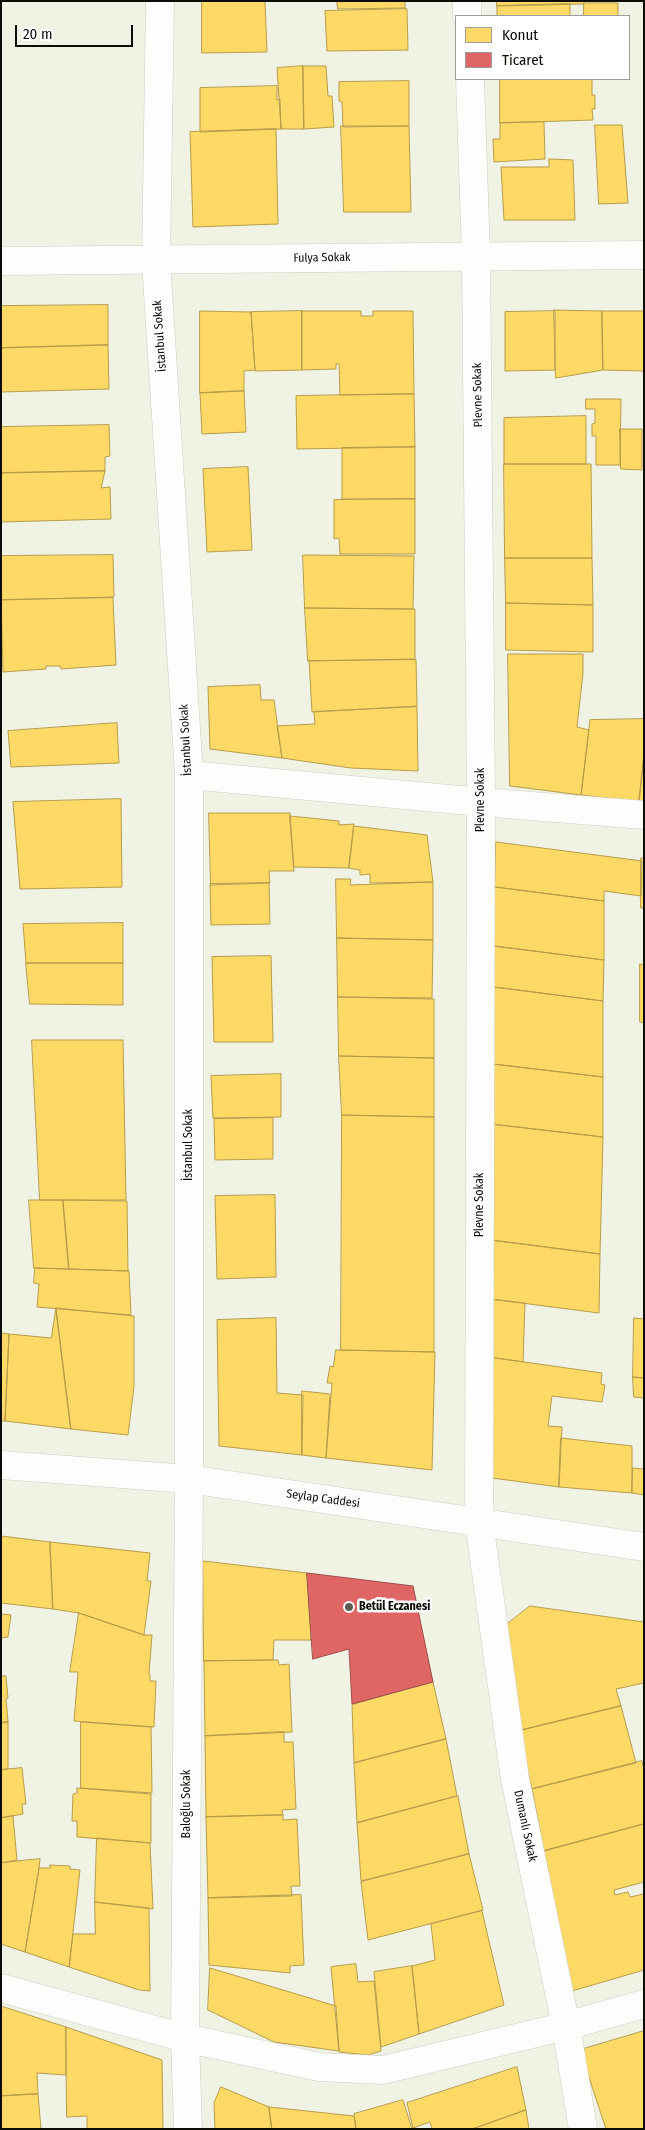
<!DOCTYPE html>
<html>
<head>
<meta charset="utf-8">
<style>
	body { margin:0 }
	#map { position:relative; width:645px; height:2130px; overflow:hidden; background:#f0f2e4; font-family:"Fira Sans Condensed",sans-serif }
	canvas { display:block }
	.frame { position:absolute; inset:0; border:2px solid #0b0c05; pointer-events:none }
	.legend { position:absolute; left:455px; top:15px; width:175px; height:65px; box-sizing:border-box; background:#fff; border:1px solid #9d9e9b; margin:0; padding:6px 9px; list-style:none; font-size:15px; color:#0b0c05 }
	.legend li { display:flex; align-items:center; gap:10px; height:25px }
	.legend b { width:25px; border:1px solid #9d9e9b }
	.scale { position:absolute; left:15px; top:25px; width:118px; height:22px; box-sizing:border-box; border:2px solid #0b0c05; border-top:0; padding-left:6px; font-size:15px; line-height:18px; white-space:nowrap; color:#0b0c05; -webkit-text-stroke:4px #fff; paint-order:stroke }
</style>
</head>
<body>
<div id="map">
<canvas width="645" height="2130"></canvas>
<div class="frame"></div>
<ul class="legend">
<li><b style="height:14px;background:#ffd966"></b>Konut</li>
<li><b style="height:14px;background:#e06666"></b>Ticaret</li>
</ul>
<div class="scale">20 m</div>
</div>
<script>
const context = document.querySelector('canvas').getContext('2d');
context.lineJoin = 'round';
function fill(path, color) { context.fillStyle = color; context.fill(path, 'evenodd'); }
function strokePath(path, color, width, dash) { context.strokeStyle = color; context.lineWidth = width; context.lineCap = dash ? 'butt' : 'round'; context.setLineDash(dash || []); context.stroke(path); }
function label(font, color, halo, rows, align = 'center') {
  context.font = font + ' "Fira Sans Condensed",sans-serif'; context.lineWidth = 5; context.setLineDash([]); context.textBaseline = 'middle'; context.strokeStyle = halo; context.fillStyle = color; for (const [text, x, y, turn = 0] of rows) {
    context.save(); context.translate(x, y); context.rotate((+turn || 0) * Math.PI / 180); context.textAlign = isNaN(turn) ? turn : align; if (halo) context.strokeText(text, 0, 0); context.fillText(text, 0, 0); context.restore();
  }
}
const homes = new Path2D(`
	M202,1H265L267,52L202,53Z
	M337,1H405V8L338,9Z
	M497,1H584V4L497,6Z
	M584,3H618V16H584Z
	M570,4V16H497V6Z
	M407,9L408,50L327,51L325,11Z
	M303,66H326L328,96H332L334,127L304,129Z
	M303,66L304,129H281L277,68Z
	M500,79H592V95H595V109H592L593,120L500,123Z
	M409,81V126L343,127L342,102L339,101V82Z
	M277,86V100L280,99L281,129L200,132V88Z
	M544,122L545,159L494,162L493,139H500V123Z
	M595,125H622L628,203L599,204Z
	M341,126H409L411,212H344Z
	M276,129L278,224L193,227L190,132Z
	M549,159L573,160L575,220H504L501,167H549Z
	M108,305V345L1,348V306Z
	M554,310L602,311L603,370L556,378Z
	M200,311L251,312L255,370L244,371V391L200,393Z
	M302,311V370L255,371L251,312Z
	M302,311H361V316H373V311H413L414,394L340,395L339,364H336V369L302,370Z
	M555,311V370L505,371V312Z
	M602,311H644V371L603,370Z
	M108,345L109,389L1,392V348Z
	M244,391L246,432L202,434L200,393Z
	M414,394L415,447L297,449L296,396Z
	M586,399H621L620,465H596V436H592V424L595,423V409H586Z
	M586,416V464H504V418Z
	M109,425L110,456L105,457V471L1,473V427Z
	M620,429H642V470L621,469Z
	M415,447V499H342V448Z
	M504,464H591L592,558H505Z
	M248,467L252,550L207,552L203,469Z
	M105,471L101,488L110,487L111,519L1,522V473Z
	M415,499V554H340L339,538L334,539V500Z
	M113,555L114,597L1,600V556Z
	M303,555L414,556L413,609L305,608Z
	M505,558H592L593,605L506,603Z
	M113,598L116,665L61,669L60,666H46V669L3,672L1,600Z
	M506,603L593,605V652L506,650Z
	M305,608L415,609V659L308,661Z
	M508,654H583V673L577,727L589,730L581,795L510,786Z
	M416,660L417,706L312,712L309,661Z
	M260,685L261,700H274L282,758L210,749L208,687Z
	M417,707L418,771L351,768L282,758L277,726L315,724L314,712Z
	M644,719V755L639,802L581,795L590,720Z
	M117,723L119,763L11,767L8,731Z
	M644,755V803L639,802Z
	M121,799L122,887L20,889L13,802Z
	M209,813H290L294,871H269L270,883L211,885Z
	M290,816L339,821V825L354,824L349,868L294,867Z
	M354,826L427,835L433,882L370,883V874L360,875V870L349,868Z
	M496,842L642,861L641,896L604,891V901L495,887Z
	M641,858H644V908H641Z
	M336,879H351L350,885L433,882V940L337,938Z
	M269,883L270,924L211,925L210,884Z
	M495,887L604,901V960L494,946Z
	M123,923V963H26L23,924Z
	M337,938L433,940L432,998L338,997Z
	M494,946L604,960L603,1001L494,987Z
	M271,956L273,1042H214L212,957Z
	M26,963H123V1005L30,1004Z
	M640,964L644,965V1023L640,1022Z
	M494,987L603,1001V1077L493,1064Z
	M338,997L434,999V1058L339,1056Z
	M32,1040H123L126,1200H40Z
	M339,1056L434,1058V1117L342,1115Z
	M493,1064L603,1077V1137L491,1124Z
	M281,1074V1117L213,1118L211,1076Z
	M342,1115L434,1117V1352L341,1350Z
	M273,1118V1159L215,1160L214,1119Z
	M491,1124L603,1137L600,1254L491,1240Z
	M275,1195L276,1277L217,1279L215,1196Z
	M29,1200H63L69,1269L34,1268Z
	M63,1200L127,1201L128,1271L69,1269Z
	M491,1240L600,1254L599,1313L490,1299Z
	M35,1268L129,1271L131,1315L37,1307L39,1284L34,1283Z
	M490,1299L525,1303L523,1362L489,1357Z
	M56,1308L71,1429L5,1421L9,1334L51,1338Z
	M56,1308L134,1316V1387L128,1435L71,1429Z
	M276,1318L277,1393L303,1395L302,1455L219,1446L217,1320Z
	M634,1318L644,1319V1378L633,1377Z
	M1,1333L9,1334L5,1421H1Z
	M336,1350L435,1352L432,1470L326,1458L332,1383H327L330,1366L333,1367Z
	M489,1357L602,1373L601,1384L605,1385L602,1402L552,1396L548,1426L562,1427L559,1487L485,1477Z
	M633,1377L644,1378V1398L634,1397Z
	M302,1391L330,1394L326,1458L302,1455Z
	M561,1438L632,1446V1493L559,1487Z
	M633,1468L644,1469V1495L632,1493Z
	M1,1536L50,1542L53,1609L1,1603Z
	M50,1542L150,1553L147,1581H151L144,1635L79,1613L53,1609Z
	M203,1561L307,1573L311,1640H274L273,1660L204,1661Z
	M530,1606L644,1622V1683L616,1689L621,1706L518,1731L496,1633Z
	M79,1613L144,1635H152L149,1674H150V1681H156L154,1727L74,1721L78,1672H70Z
	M1,1614L11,1615L8,1637L1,1638Z
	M273,1660H278L279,1665L289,1664L292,1732L205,1736L204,1661Z
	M1,1676H6L8,1698L6,1699L8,1722L1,1723Z
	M433,1682L446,1739L354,1763L352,1705Z
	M621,1706L636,1763L532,1789L518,1731Z
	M8,1722V1769L1,1770V1723Z
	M81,1722L151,1727L152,1793L81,1788Z
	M284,1732V1742H293L296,1809L282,1810L283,1815L206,1817L205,1736Z
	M446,1739L457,1796L357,1823L354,1763Z
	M642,1761L644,1770V1824L544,1851L532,1789Z
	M22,1768L26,1804H22L23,1814L1,1818V1770Z
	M77,1788L151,1794V1843L77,1837V1821H72L73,1794L77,1793Z
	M458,1796L469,1854L361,1881L357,1823Z
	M283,1815V1820L297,1819L300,1886H291L292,1896L208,1898L206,1817Z
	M13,1816L17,1860L1,1863V1818Z
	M644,1824V1882L614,1890L615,1895L628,1892L630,1897L644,1894V1970L572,1991L544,1851Z
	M97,1838L150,1843L153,1909L95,1902Z
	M469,1854L483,1910L368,1940L361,1882Z
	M40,1859L39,1868L25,1952L1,1944V1863Z
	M50,1865L70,1866V1869L80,1870L69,1967L25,1952L39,1868H50Z
	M301,1895L304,1965L290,1966V1973L209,1965L208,1898Z
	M95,1902L149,1908L150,1991L139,1990L69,1967L73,1934H95Z
	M482,1911L504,2005L419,2034L412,1966L435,1960L431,1924Z
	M356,1964L358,1982L374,1981L381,2051L368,2055L339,2052L331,1967Z
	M412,1966L419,2034L381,2047L374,1972Z
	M210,1968L336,2006L339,2051L274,2042L208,2010Z
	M1,2006L66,2027V2075L37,2073L38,2094L1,2096Z
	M66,2027L162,2060L163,2129H87V2116L67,2117Z
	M644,2031V2129H606L580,2050Z
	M517,2067L526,2110L472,2129H432L430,2122L413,2128L407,2103Z
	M221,2087L269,2107L272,2129H215L214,2103Z
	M38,2094L41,2129H1V2096Z
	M403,2100L412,2129H356L354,2114Z
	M269,2107L354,2116L356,2129H272Z
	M526,2110L529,2129H473Z`);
const shops = new Path2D(`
	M307,1573L413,1586L433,1682L352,1704L349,1649L313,1659Z`);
const minor = new Path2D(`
	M160,1L156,261L189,775V1479L185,2038L188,2129
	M467,1V16
	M470,79L476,255L481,802L479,1522L515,1779L566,2026L583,2129
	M1,261L644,255
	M189,775L481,802L644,815
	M1,1988L185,2038L319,2067L383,2070L566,2026L644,2004`);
const major = new Path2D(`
	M1,1465L189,1479L644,1547`);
const markers = [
	[349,1607,5,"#5b5c53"]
];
const streetNames = [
	["Fulya Sokak",322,258,-1],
	["İstanbul Sokak",160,336,-94],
	["Plevne Sokak",478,395,-91],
	["İstanbul Sokak",186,740,-93],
	["Plevne Sokak",481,800,-90],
	["İstanbul Sokak",189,1145,-90],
	["Plevne Sokak",480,1205,-90],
	["Seylap Caddesi",323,1499,8],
	["Baloğlu Sokak",187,1804,-90],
	["Dumanlı Sokak",525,1826,78]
];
const poiNames = [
	["Betül Eczanesi",359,1607]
];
fill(homes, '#ffd966');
strokePath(homes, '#b69c49', 1);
fill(shops, '#e06666');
strokePath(shops, '#a04b49', 1);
strokePath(minor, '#cccec3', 29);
strokePath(major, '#cccec3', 29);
strokePath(minor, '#fdfdfb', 28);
strokePath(major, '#fdfdfb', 28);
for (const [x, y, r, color] of markers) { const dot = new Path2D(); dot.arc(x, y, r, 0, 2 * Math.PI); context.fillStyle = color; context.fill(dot); strokePath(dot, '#fff', 2); }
label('12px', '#0b0c05', '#fff', streetNames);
label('bold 12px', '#0b0c05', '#fff', poiNames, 'left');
</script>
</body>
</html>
